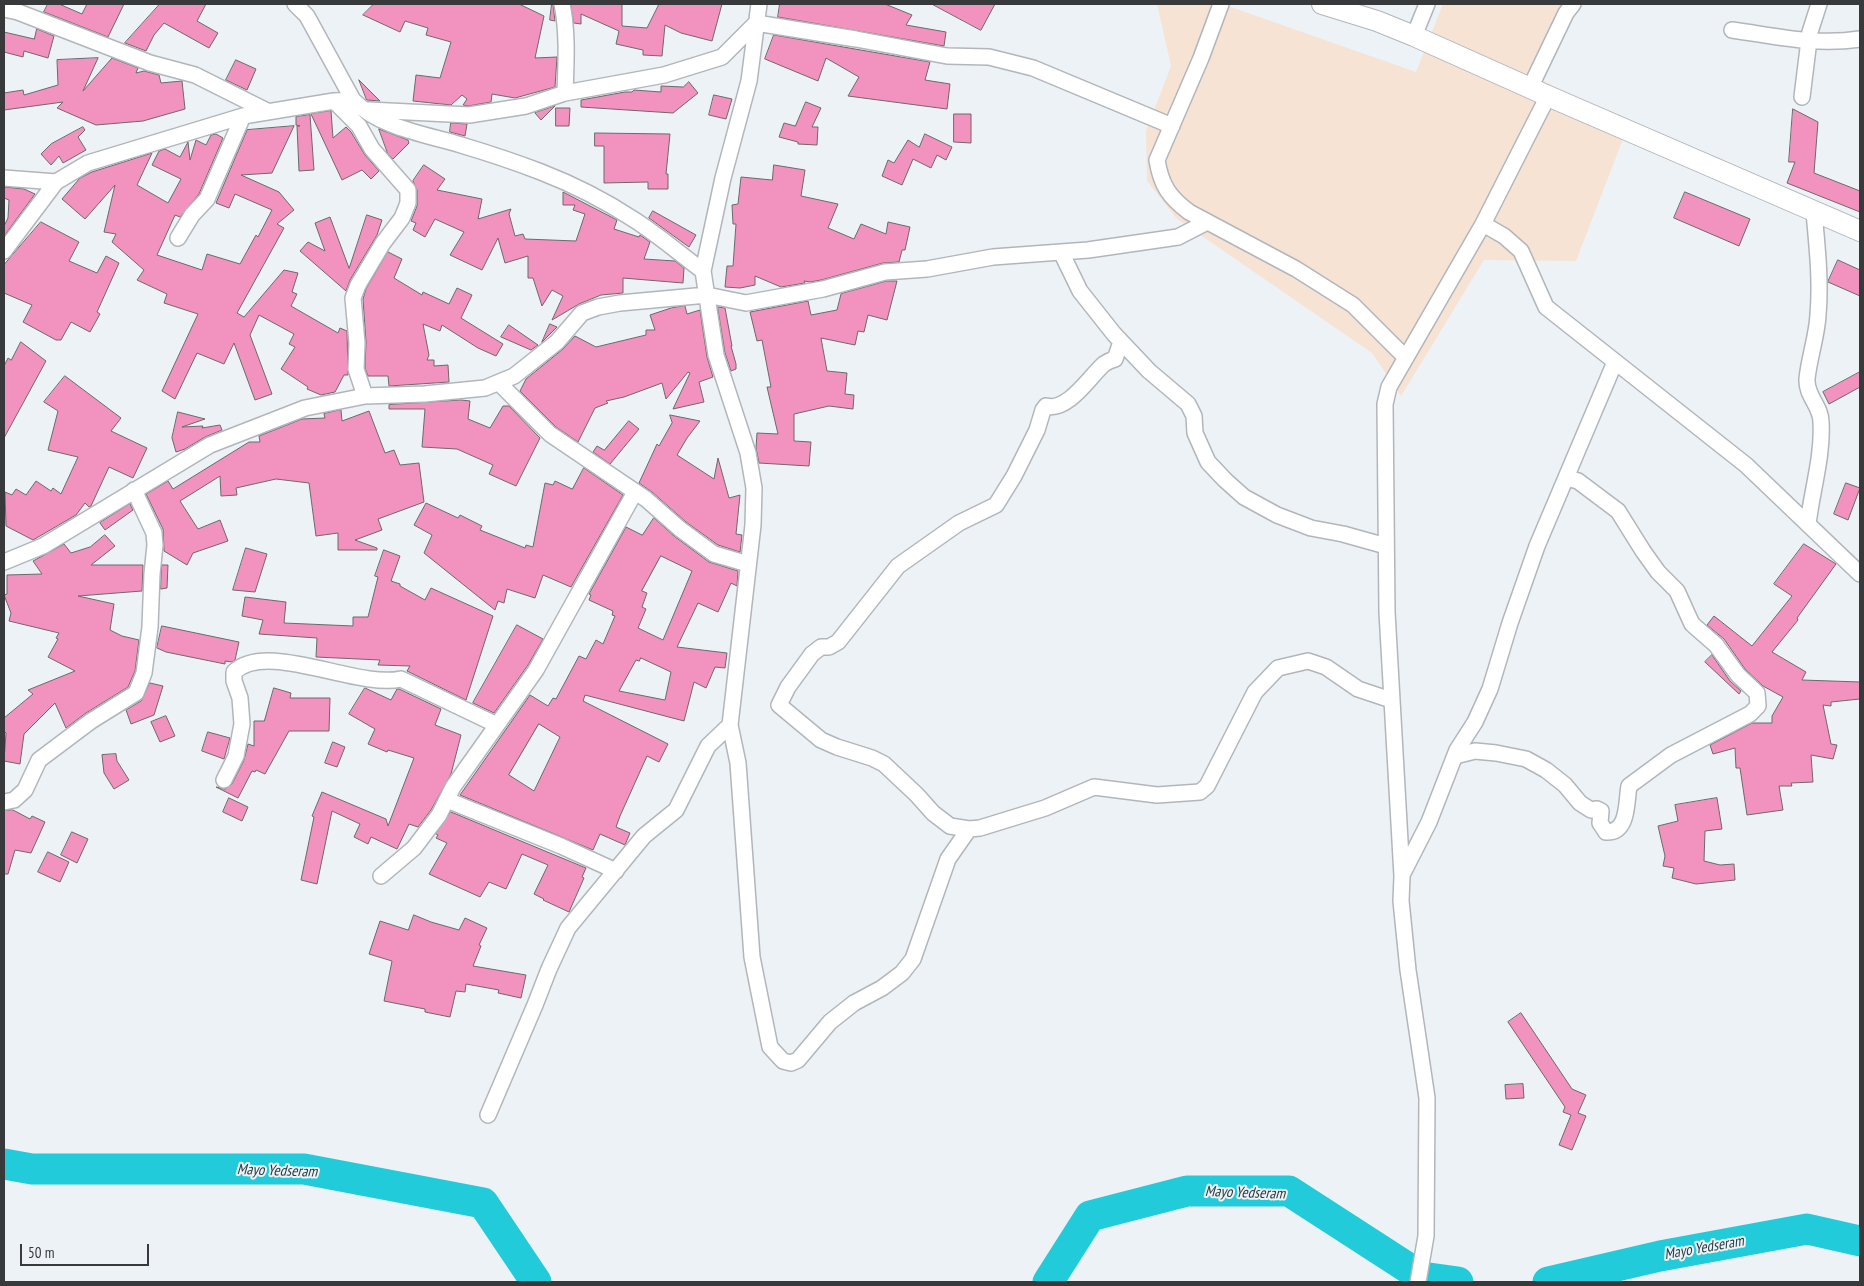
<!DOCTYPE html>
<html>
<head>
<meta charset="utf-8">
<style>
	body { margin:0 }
	#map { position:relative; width:1864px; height:1286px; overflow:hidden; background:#edf2f7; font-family:"PT Sans Narrow",sans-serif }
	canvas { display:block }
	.frame { position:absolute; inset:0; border:5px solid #37393b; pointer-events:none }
	.scale { position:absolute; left:20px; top:1244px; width:129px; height:22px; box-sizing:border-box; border:2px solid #37393b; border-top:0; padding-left:6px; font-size:15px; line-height:18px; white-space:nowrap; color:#37393b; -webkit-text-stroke:4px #edf2f7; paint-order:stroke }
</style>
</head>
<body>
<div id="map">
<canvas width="1864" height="1286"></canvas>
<div class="frame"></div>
<div class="scale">50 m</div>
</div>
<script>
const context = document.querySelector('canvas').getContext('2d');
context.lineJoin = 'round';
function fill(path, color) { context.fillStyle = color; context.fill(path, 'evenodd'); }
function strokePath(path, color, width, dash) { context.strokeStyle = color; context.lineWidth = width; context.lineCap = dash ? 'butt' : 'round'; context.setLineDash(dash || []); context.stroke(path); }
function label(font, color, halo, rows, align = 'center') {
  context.font = font + ' "PT Sans Narrow",sans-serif'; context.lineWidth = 4; context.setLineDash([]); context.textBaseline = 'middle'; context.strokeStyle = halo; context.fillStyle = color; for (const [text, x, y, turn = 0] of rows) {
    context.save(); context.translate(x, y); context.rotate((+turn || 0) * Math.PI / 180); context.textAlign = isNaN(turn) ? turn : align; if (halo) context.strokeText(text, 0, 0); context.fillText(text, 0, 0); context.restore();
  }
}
const commercial = new Path2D(`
	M1157,4H1218L1228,6L1416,72L1443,4H1573L1527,72L1628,126L1576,261L1484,260L1401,396L1372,353L1177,219L1147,181L1146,131L1171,66Z`);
const river = new Path2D(`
	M4,1164L32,1169H304L483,1203L536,1282
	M1048,1282L1090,1216L1187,1191H1289L1422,1277L1458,1282
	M1548,1282L1660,1256L1807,1229L1860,1241`);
const building = new Path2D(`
	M48,4H59L82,14L87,4H124L108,37L44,12Z
	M160,4H206L197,21L218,33L209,48L164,23L154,35L146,51L125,43Z
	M374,4H519L544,16L535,58L557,57L555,87L515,98L492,94L491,102L468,106L463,105L467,99L462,95L451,105L413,101L416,75L440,78L451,42L426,35L428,28L405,21L400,32L363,15Z
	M552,4H553L555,21L550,20Z
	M571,4H622V26L647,28L659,4H722L712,41L681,33L665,25L662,56L643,55V50L616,44L619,31L581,14V24L574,23Z
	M780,4H885L912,15L906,25L946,32L944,46L778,17Z
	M932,4H995L981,30Z
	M37,29L54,36L48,58L24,51L23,57L4,52V32L34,39Z
	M774,35L930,62L925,80L950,84L947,109L848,96L859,77L826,58L818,81L765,59Z
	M98,58L83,91L112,58L138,68L136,73L144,71L159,75L161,83L182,81L185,109L143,121L96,125L57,108L63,102L4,110V93L23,90L24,95L58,85L57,60Z
	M236,60L256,69L247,90L226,80Z
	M359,80L380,101L367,100Z
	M689,82L698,93L673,113L581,107V100L625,92H632L634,90L661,92V86L683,87Z
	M714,95L732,99L726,119L709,115Z
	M806,102L821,108L812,127H818L817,145L798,144V142L779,137L784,123L795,126Z
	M555,106L541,120L535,113Z
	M556,108H570L569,126H556Z
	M1793,109L1818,122L1814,173L1860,191V212L1787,183L1795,162H1789Z
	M331,111L333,138L346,127L351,132L365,155L379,171L371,179L362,170L342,180L311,114Z
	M954,114H971V143L954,142Z
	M310,115L314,170L299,171L297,126H300L296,125V117Z
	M451,123L467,124L465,136L450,132Z
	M294,126L272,173L241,175L279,192L294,210L277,224L284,228L237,313L244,317L284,270L298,273L292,292L297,294L291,306L338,333L340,328L347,331L348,375H344L335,392L321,395L307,389L308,387L281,369L295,347L289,344L294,334L259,315L250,335L272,394L255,400L234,343L224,364L197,353L175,399L162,391L198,314L164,303L167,294L137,280L144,270L112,242L116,234L104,232L115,185L85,219L62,199L80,178L92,172L152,153L137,185L168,203L181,179L152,165L159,151L165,149L180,157L188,142L190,160L196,140L206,145L211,135L216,134L223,138L199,194L180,217L175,215L157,255L202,270L207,254L240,264L256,235L258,237L272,210L235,194L229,208L216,203L247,130Z
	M83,127L85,130L78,137L86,150L63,163L59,156L51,165L41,154L51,144Z
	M379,129L408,140L409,143L393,159L388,154Z
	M595,133L670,134L666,174H668V189H648V182L604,183V146H595Z
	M925,134L952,147L946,160L937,155L931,168L913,159L902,185L882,176L888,160L894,163L908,140L919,147Z
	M424,165L445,179L437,190L482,199L478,219L511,209L509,214L515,236L523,234L525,239L576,241L585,214L573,210L575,205H563V192L617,220L614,229L639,237L640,235L650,242L644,259L675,261L684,268L683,283L623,278V293L601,295L579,304L552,320L563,296L552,290L542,306L533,278H528V256L505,263L498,238L482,270L450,255L464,232L435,219L425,237L413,230L416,223L411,221L417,206V190L413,181Z
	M774,165L805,170L801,196L838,204L828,228L854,239L861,224L886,234L888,222L910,227L905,250H902L899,262L883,263L821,280L810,282L804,281L805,283L781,287L755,276V285L740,288L725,287L727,266H733L736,224H733L732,205L738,204L741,177L772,180Z
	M4,187L24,189L35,194L4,236V226L8,218L9,200L4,198Z
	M1685,192L1750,219L1739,246L1674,218Z
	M653,211L696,235L689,247L649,218Z
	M367,215L382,220L377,235L350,280L346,291L300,251L308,242L325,251L315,223L330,217L349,268Z
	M41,222L79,242L69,261L97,273L106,256L119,263L97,312L100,314L90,332L71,322L61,340H56L23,322L32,305L4,293V265Z
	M388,252L402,259L394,278L422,295L423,292L449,304L457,288L472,295L461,318L503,344L496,356L478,348L442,325L440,331L423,324L429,355L427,360H434V366L448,365L449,382L389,386L388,376H368L365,368L366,342L363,299L366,289Z
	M1838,260L1860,270V296L1828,282Z
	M887,281H897L887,320L868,315L864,332L858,331L855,345L821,338L827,371L847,373L845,394L854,395L853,409L829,406L794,414V441L811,442L809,466L759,463L756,448L757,433L778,434L767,387H771L762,340L757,341L750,312L808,301L811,315L837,310L841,294Z
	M685,306L687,314L700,310L707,357L713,377L699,382L704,402L673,409L690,373L688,372L666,399L662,383L624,397L606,401L608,403L595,408L578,442L556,427L520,391L526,379L563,349L575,336L596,347L646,335V330H655L650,315L671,308Z
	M718,307L725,308L732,346H731L736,364V369L731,371L725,353Z
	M550,324L557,327L542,342Z
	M509,325L538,345L531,350L501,337Z
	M21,342L46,361L4,438V366L8,358L11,360Z
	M1860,372V387L1829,404L1823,392Z
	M65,376L121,418L111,431L147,448L133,478L109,467L91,506L89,507L85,503L76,515L33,540L6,526L5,492L12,495L16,489L26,495L36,481L51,491L53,488L61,494L78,457L48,450L58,411L44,402Z
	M461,400L470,401L468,419L490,428L503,406H509L540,438L516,486L489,474L493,465L457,449L422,447L425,409H389V405Z
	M341,410L342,421L369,411L385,453L394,450L400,465L419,463L424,502L378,519L382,530L355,540L377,548V550H338V533L316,536L309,483L276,479L236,488L237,495L221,496L220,476L180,501L198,529L220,520L228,541L193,553L187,565L164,551L163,529L146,494L168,481L173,489L249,442H260L259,436L302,419L325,418L324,414Z
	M178,412L205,419L182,427L203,426L202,428L220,425L222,430L205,437L185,449L176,452L172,438Z
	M670,415L700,421L687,438L677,455L714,479L718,458L729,498L740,495L736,534L742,535L740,552L718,545L686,522L652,492L639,483L657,444L659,446L672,423Z
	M629,421L639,429L610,464L593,452L597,446L604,450Z
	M584,468L623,495L571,587L543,575L535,598L507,589L504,603L498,601L495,610L424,553L432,535L414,525L426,503L458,518L460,515L482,526L480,530L525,548L526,545L533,547L545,483L553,485L555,481L572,489Z
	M1846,483L1860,488L1848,520L1834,514Z
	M130,504L133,510L105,530L100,523Z
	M654,518L674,536L709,562L738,571L737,586L731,583L718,612L698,603L677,647L727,653L725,668L715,667L706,688L694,682L684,721L585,695L583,701L668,744L659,762L647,756L620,816L616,827L630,833L625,845L600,834L593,850L460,795L530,695L548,706L553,698L556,699L579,656L586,659L596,640L603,644L615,616L612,615L613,611L589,600L591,595L589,594L626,527L642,535ZM661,556L692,571L663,640L638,628L646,609L642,607L647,593L642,591ZM641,658L671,672L665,700L619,691L636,660L639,661ZM539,724L560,737L534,791L509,775Z
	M105,535L115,546L91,565H143L142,591L78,596L114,604L110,630L122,636L139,640L135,671L128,687L86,713L66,728L55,703L24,734L20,764L4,761L6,733L4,731V718L33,694L28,690L75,671L48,657L58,639L56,638L59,633L9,621L11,613L4,595L7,594V575L42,574L33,561L35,560L64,544L71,553L90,547Z
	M1804,544L1836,564L1797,618L1798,620L1772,652L1806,672L1802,680L1860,682V699L1831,702V706L1823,705L1831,744L1837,745L1833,759L1811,755L1813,782L1791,783L1792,786H1779L1783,810L1747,815L1740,768H1736L1735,748L1713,754L1710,745L1752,723H1772V716L1783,697L1763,686L1745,669L1724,639L1707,625L1714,616L1752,646L1792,596L1774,584Z
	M246,548L267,554L255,592L233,590Z
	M384,550L400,556L391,581L400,584V586L425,600L431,588L493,616L466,700L407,671L410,666L378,665L380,660L316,657L317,638L259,634L263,620L242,616L245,597L286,602L284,623L353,626V617H368L378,577L375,576Z
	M162,565H168L167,588L161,589Z
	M517,625L543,639L528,665L494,713L473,703Z
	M162,626L239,642L235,660L232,662L225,661V664L166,652L157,648Z
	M1712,655L1730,681L1741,691L1739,694L1705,662Z
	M150,683L163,686L154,715L131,724L126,710L141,701Z
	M274,688L291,693L290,698H330L329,731H289L265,774L256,770L255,772L252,771L238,798L216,787L225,789L232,784L244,760L248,744L254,746V721H264Z
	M365,688L391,700L397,689H399L441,709L435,725L461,735L451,774L431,810L418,827L409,824L397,849L371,837L368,844L354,837L360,824L332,811L317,884L301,880L314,817L312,816L322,792L386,819L388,826L414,758L388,750L387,752L368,744L375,729L349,714Z
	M166,716L175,736L160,742L151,722Z
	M208,732L230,738L224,759L202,751Z
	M333,742L345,747L337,767L325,763Z
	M116,754L117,761L129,780L114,789L104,773L102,755Z
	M229,798L248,807L242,821L223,812Z
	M1717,798L1722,829L1705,831L1704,861L1720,865L1734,864L1735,880L1696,884L1672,878L1674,868L1663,866L1665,856L1658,826L1678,821L1675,805Z
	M13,810L30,819L32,816L45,822L31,853L15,850L8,874H4V811Z
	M451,812L586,868L582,877L584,878L569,912L543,900L544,899L534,894L548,865L522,854L506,889L489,882L480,897L429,874L447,843L436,838L438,835L436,834Z
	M72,832L88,839L77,863L61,855Z
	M48,852L69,862L60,882L38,872Z
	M414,915L431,922L459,930L465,918L487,928L479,945L481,946L473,966L526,975L521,998L498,993L499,990L466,984L465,992L456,991L450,1017L425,1012V1009L384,1001L392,961L369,954L380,921L408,930Z
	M1521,1013L1572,1089L1586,1095L1578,1113L1586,1116L1572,1150L1559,1145L1571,1115L1563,1112L1565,1107L1508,1022Z
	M1523,1084L1524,1098L1506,1099L1505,1085Z`);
const street = new Path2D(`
	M295,4L307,16L353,100C380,128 425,134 461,145C488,153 515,162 541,172C572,184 604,200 633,219C657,234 680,254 703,271
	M562,4C568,33 566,64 565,93
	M759,4L749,81L723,178L703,271L716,355L748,453L754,488L753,525L730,725L738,763L752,957L770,1047L783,1061L791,1063L798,1060L830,1022L854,1003L882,988L902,973L913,959L948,859L969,829
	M1221,4L1201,58L1157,160C1161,185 1169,197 1189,212L1296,269L1353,305L1406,358
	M4,9L18,12L150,63L195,75L267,111
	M756,23L856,39L947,56L989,57L1033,68L1172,126
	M1732,30C1776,36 1815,46 1860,39
	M1414,36L1427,4
	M1530,88L1566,13L1573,4
	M1802,97L1810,32L1819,4
	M334,101L359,126L372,149L408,190V203L402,218L383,243L358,285L353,298L357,343L356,369L365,396
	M369,110L469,115L526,106L565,93L664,75L722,57L756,23
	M4,178L56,182
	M1483,224L1504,236L1521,251L1546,307L1746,465L1860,574
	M178,238L192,215L207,199L243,116
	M4,251L56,182L88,163L243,116L334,101L353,100
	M1061,252L1080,291L1114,334L1149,371L1188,404L1194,416L1195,433L1208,462L1225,480L1244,497L1277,515L1311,528L1343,534L1386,546
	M1121,342L1115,359C1111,360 1107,362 1104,364C1090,376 1068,412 1046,406L1043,410L1037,430L1014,476L996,505L959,523L898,566L838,642L829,647H821L812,654L788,687L779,705L821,740L837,747L872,758L884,764L917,795L933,813L950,826L969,829L980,828L1045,808L1094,787L1157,795L1200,792L1207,786L1255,692L1278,668L1308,661L1326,667L1358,689L1391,700
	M499,383L550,434L646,499L680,529L714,554L748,564
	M1808,524C1812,490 1823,456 1821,422C1821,406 1806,396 1807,379C1809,358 1817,336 1818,315C1821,280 1817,246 1814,212
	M4,562L43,546L210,445L305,408L365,396L425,394L485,388L514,376L557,342L582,313L598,307L620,303L707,295L746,303L823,289L885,272L927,269L993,257L1088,250L1178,237L1207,222
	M1455,756L1475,751L1496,753L1526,759L1546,770L1565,785L1580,803L1591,810L1597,809L1601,811L1600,823L1606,832C1629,833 1626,802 1629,786L1671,755L1750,714L1758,706L1757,693L1738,675L1716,645L1692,624L1677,591L1658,572L1643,551L1618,511L1578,481L1567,478
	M224,780L236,756L242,724L240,698L234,681V672C267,640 357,689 401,679L497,725
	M447,800L561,846L616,871
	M4,802L14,800L25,790L39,760L91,721L136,693L144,673L150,627L152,574L155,545L154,533L134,490
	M1402,875L1429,822L1457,750L1475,722L1490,689L1510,623L1537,546L1615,362
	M381,876L414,848L439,815L453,787L536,670L635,492
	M488,1115L535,1005L549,969L568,928L644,836L676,810L708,746L730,725
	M1418,1282L1426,1236L1427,1098L1408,970L1401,901L1402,876L1387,612L1385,404L1389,387L1483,224L1548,96`);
const secondary = new Path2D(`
	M1322,4L1377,21L1414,36L1548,96L1860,231`);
const waterNames = [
	["Mayo Yedseram",277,1171,2],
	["Mayo Yedseram",1245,1193,2],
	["Mayo Yedseram",1704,1248,-10]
];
fill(commercial, '#f7e3d4');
strokePath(river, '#22cbda', 31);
fill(building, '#f292bf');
strokePath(building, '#6e686a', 1);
strokePath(street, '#b2b6bb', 18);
strokePath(secondary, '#b2b6bb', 22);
strokePath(street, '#fff', 15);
strokePath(secondary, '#fff', 20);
label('italic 15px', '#253e41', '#edf2f7', waterNames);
</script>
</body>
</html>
